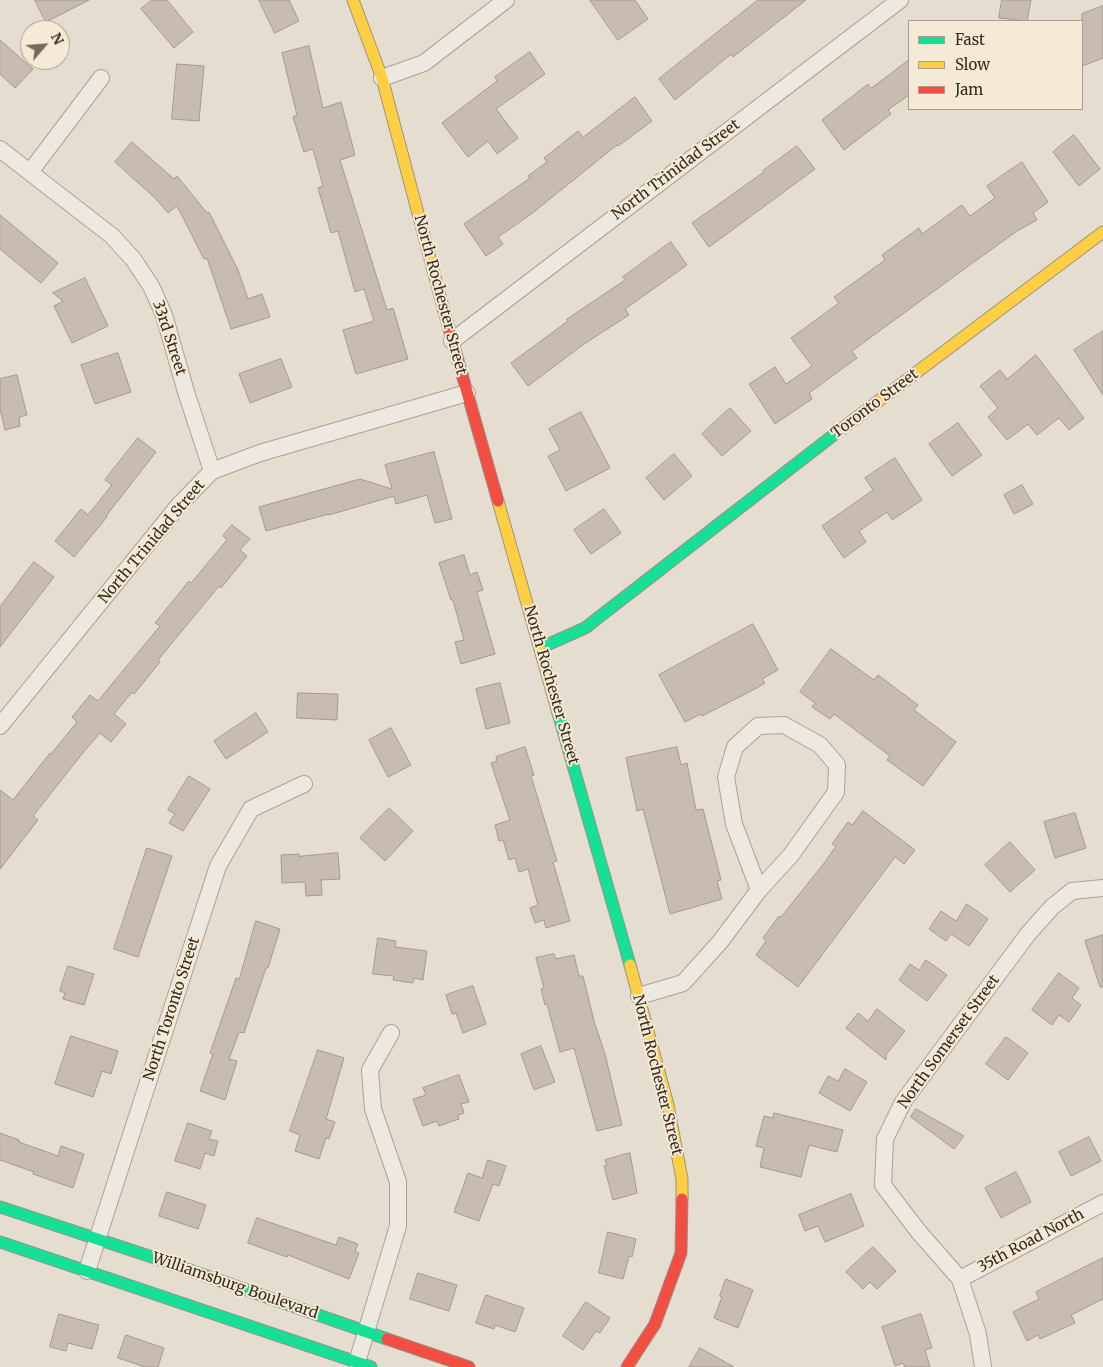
<!DOCTYPE html>
<html>
<head>
<meta charset="utf-8">
<style>
	body { margin:0 }
	#map { position:relative; width:1103px; height:1367px; overflow:hidden; background:#e5ddcf; font-family:Merriweather,serif }
	canvas { display:block }
	.legend { position:absolute; left:908px; top:20px; width:175px; height:90px; box-sizing:border-box; background:#f5ead5; border:1px solid #aa9d8c; margin:0; padding:6px 9px; list-style:none; font-size:15px; color:#392a1f }
	.legend li { display:flex; align-items:center; gap:10px; height:25px }
	.legend b { width:25px; border:1px solid #aa9d8c }
	.north { position:absolute; left:20px; top:20px; width:50px; height:50px; box-sizing:border-box; background:#f5ead5; border:1px solid #aa9d8c; border-radius:50%; rotate:63deg; font-size:14px; font-weight:700; line-height:20px; text-align:center; color:#392a1f }
	.north::after { content:''; display:block; margin:auto; width:18px; height:22px; background:#75695d; clip-path:polygon(50% 0,100% 100%,50% 72%,0 100%) }
</style>
</head>
<body>
<div id="map">
<canvas width="1103" height="1367"></canvas>
<ul class="legend">
<li><b style="height:6px;background:#16e098"></b>Fast</li>
<li><b style="height:6px;background:#ffcf43"></b>Slow</li>
<li><b style="height:6px;background:#f24e42"></b>Jam</li>
</ul>
<div class="north">N</div>
</div>
<script>
const context = document.querySelector('canvas').getContext('2d');
context.lineJoin = 'round';
function fill(path, color) { context.fillStyle = color; context.fill(path, 'evenodd'); }
function strokePath(path, color, width, dash) { context.strokeStyle = color; context.lineWidth = width; context.lineCap = dash ? 'butt' : 'round'; context.setLineDash(dash || []); context.stroke(path); }
function label(font, color, halo, rows, align = 'center') {
  context.font = font + ' Merriweather,serif'; context.lineWidth = 4; context.setLineDash([]); context.textBaseline = 'middle'; context.strokeStyle = halo; context.fillStyle = color; for (const [text, x, y, turn = 0] of rows) {
    context.save(); context.translate(x, y); context.rotate((+turn || 0) * Math.PI / 180); context.textAlign = isNaN(turn) ? turn : align; if (halo) context.strokeText(text, 0, 0); context.fillText(text, 0, 0); context.restore();
  }
}
const building = new Path2D(`
	M35,0H89L46,22Z
	M152,0H167L193,32L174,48L141,9Z
	M259,0H289L299,21L275,33Z
	M590,0H635L648,19L618,40Z
	M758,0H806L733,57L731,54L675,100L659,79Z
	M1002,0H1031L1027,21L999,18Z
	M1103,6V58L1082,66V14Z
	M0,40L33,69L15,88L0,74Z
	M309,46L323,108L341,102L355,155L340,160L387,310L393,308L408,359L356,374L343,330L374,321L364,289L355,292L338,231L331,233L318,188L323,186L313,149L304,152L293,117L297,115L282,53Z
	M530,52L545,74L496,109L518,138L497,154L488,141L468,157L442,123L497,81L495,77Z
	M909,60V95L888,110L891,114L844,150L822,120L868,84L871,88Z
	M177,64L204,66L199,121L172,119Z
	M635,97L652,121L618,146L617,145L530,215L498,237L503,244L486,256L464,224L530,178L528,176L547,162L544,158L578,131L583,137Z
	M1074,135L1100,169L1079,186L1053,152Z
	M132,142L174,179L177,176L207,213L209,212L238,270L248,299L262,294L270,317L231,329L207,258L204,259L177,206L168,213L155,198L115,162Z
	M797,146L815,169L709,247L692,223L764,172L763,171Z
	M1022,162L1048,202L1033,213L1037,220L1017,231L967,267L852,351L857,358L809,393L812,399L775,424L749,384L775,367L786,384L812,366L791,338L839,303L834,297L885,260L882,255L919,228L922,234L962,205L970,216L995,198L987,186Z
	M0,215L58,263L41,283L0,249Z
	M671,242L687,265L625,309L629,315L584,344L528,386L511,363L568,321L567,319L625,280L623,277Z
	M85,278L108,326L72,343L54,306L63,301L53,293Z
	M1103,331V395L1074,350Z
	M118,353L131,392L95,404L81,365Z
	M1036,355L1084,418L1069,430L1059,418L1037,435L1028,424L1007,440L988,417L998,408L980,386L1000,370L1007,379Z
	M281,359L292,387L250,403L239,374Z
	M17,375L27,415L19,417L20,426L5,430L0,409V379Z
	M730,408L751,431L722,456L702,434Z
	M581,412L610,468L566,491L548,456L560,450L549,429Z
	M958,423L982,455L952,476L929,444Z
	M138,438L156,452L106,516L107,517L74,557L55,541L81,509L88,515L112,485L105,480Z
	M434,452L452,519L435,523L427,495L396,504L394,496L329,515V514L266,531L259,507L360,479L392,489L385,465Z
	M674,454L692,476L664,500L646,478Z
	M895,458L922,500L892,520L887,512L859,531L866,542L844,558L822,526L873,490L865,478Z
	M1022,485L1033,504L1014,514L1004,495Z
	M604,509L621,533L591,554L574,530Z
	M232,525L250,539L240,550L247,556L221,588L219,586L158,660L160,662L134,694L132,692L114,714L126,724L111,742L100,733L82,754L33,816L38,820L0,869V790L13,800L50,753L51,754L77,722L72,717L90,695L98,701L160,626L155,623L189,581L191,583L227,540L223,536Z
	M464,555L470,575L477,572L483,590L477,592L495,654L461,664L455,642L464,640L453,600H451L439,563Z
	M34,562L54,577L0,647V607Z
	M753,624L778,670L762,679L765,683L755,689L702,716L701,714L685,722L659,675Z
	M831,649L874,680L878,675L918,705L914,710L956,742L923,786L887,760L890,756L834,714L830,719L812,707L815,703L800,692Z
	M500,683L510,723L486,729L476,689Z
	M298,693L338,694L337,720L297,718Z
	M256,713L268,732L226,759L214,741Z
	M391,728L411,765L388,777L369,740Z
	M525,747L534,775L531,776L557,861L553,862L570,921L546,928L544,920L535,923L530,908L538,905L528,869L519,872L515,858L509,860L503,840L499,841L495,825L510,820L491,763L497,761L496,757Z
	M677,747L681,765L687,763L696,810L703,809L721,880L717,881L722,899L670,914L643,809L637,811L626,758Z
	M189,776L210,789L183,831L169,823L175,814L168,810Z
	M389,808L413,831L385,861L360,838Z
	M863,811L915,850L904,864L895,857L798,987L756,955L766,941L763,938L779,916L781,917L825,862L836,846L832,844L842,830L848,822L852,825Z
	M1075,813L1086,848L1055,858L1044,822Z
	M1010,842L1035,870L1010,892L985,865Z
	M147,848L172,856L138,957L114,949Z
	M338,853L340,879L321,880L322,895L306,896L305,882L282,883L281,855L299,854V856Z
	M967,904L988,919L969,946L951,934L946,941L929,929L941,911L956,921Z
	M256,921L280,929L268,968H266L244,1033L239,1032L229,1059L237,1061L225,1100L200,1091L213,1054L210,1053L236,978L239,979Z
	M1103,935V987H1100L1085,941Z
	M378,938L396,941L395,947L427,951L423,980L414,978L413,983L393,980L394,976L373,974Z
	M554,954L556,959L574,955L579,976H583L594,1021L605,1054L622,1125L597,1131L574,1048L560,1052L547,1004L545,1005L541,989L544,988L536,958Z
	M926,960L947,975L927,1001L899,980L910,964L919,970Z
	M68,966L94,974L84,1005L63,999L65,993L60,991Z
	M1059,973L1079,988L1072,998L1081,1005L1069,1022L1059,1015L1052,1025L1032,1010Z
	M473,986L486,1024L463,1033L456,1013L452,1014L446,995Z
	M877,1009L905,1031L886,1055V1060L846,1028L858,1013L868,1021Z
	M71,1036L118,1051L111,1074L102,1071L93,1097L55,1084Z
	M1006,1037L1028,1053L1008,1080L986,1064Z
	M541,1046L555,1082L534,1090L521,1054Z
	M318,1050L344,1058L326,1119L335,1122L329,1139L326,1138L319,1159L295,1151L300,1135L290,1131Z
	M845,1069L867,1082L850,1111L819,1093L828,1076L838,1081Z
	M459,1075L469,1102L461,1104L464,1113L458,1115L459,1119L439,1126L437,1121L423,1126L413,1099L426,1095L423,1088Z
	M916,1109L964,1136L954,1149L911,1117Z
	M774,1113L843,1130L837,1152L809,1145L801,1177L760,1167L764,1148L756,1146L764,1116L773,1118Z
	M188,1123L212,1131L209,1139L218,1141L214,1156L205,1153L200,1169L175,1161Z
	M0,1133L19,1140V1142L58,1156L61,1146L84,1154L73,1188L33,1174L34,1172L0,1160Z
	M1089,1137L1101,1161L1071,1176L1059,1152Z
	M630,1153L637,1193L613,1200L604,1166L607,1165L605,1160Z
	M488,1160L506,1166L499,1186L493,1184L479,1221L454,1212L468,1173L482,1178Z
	M1016,1172L1031,1202L1001,1218L985,1188Z
	M167,1192L206,1205L198,1229L159,1216Z
	M851,1194L864,1226L825,1242L818,1226L805,1231L799,1215Z
	M257,1218L336,1245L339,1237L358,1244L355,1251L359,1253L349,1279L288,1255L287,1257L248,1243Z
	M608,1232L636,1239L632,1257L629,1256L623,1279L599,1273Z
	M873,1247L896,1271L877,1289L870,1282L863,1289L846,1272Z
	M1103,1258V1299L1071,1315L1075,1323L1040,1339L1038,1335L1027,1341L1013,1312L1039,1299L1036,1292Z
	M418,1273L457,1285L449,1311L410,1299Z
	M726,1279L753,1290L738,1328L714,1318L722,1297L720,1296Z
	M486,1295L524,1308L515,1332L495,1325L494,1329L476,1323Z
	M586,1302L610,1318L600,1333L596,1331L583,1350L563,1336Z
	M59,1314L99,1325L92,1349L68,1343L66,1351L50,1347Z
	M921,1314L932,1348L925,1350L930,1367H905L903,1363L895,1366L882,1327Z
	M126,1335L164,1348L158,1367H145L118,1358Z
	M700,1348L734,1367H689Z`);
const street = new Path2D(`
	M382,78L424,63L506,0
	M0,149L112,236L133,259L151,286L164,315L186,392L212,471
	M30,172L101,78
	M452,341L900,0
	M784,725L820,745L837,765L836,792L791,855L759,890L734,824L726,777L735,747L758,726Z
	M0,726L179,505L212,471L260,453L467,393
	M639,996L683,983L720,942L759,890
	M87,1271L218,866L251,809L304,784
	M960,1279L1103,1203
	M357,1362L398,1226V1182L373,1109L370,1070L391,1033
	M983,1367L978,1334L960,1279L918,1231L883,1185L885,1139L903,1102L1028,934L1052,907L1072,891L1103,888`);
const fast = new Path2D(`
	M540,648L585,628L840,430
	M558,713L630,965
	M0,1207L155,1258L387,1339
	M0,1242L371,1367`);
const slow = new Path2D(`
	M353,0L382,78L444,311
	M840,430L1103,232
	M498,501L558,713
	M630,965L668,1105L682,1179V1199`);
const jam = new Path2D(`
	M444,311L498,501
	M387,1339L469,1367
	M627,1367L655,1324L681,1253L682,1199`);
const streetNames = [
	["North Trinidad Street",676,170,-37],
	["North Rochester Street",440,295,75],
	["33rd Street",169,338,72],
	["Toronto Street",875,404,-37],
	["North Trinidad Street",152,542,-50],
	["North Rochester Street",551,685,74],
	["North Toronto Street",172,1009,-72],
	["North Somerset Street",949,1042,-54],
	["North Rochester Street",657,1075,76],
	["35th Road North",1031,1241,-28],
	["Williamsburg Boulevard",235,1286,19]
];
fill(building, '#c8bbb0');
strokePath(building, '#a5998e', 1);
strokePath(street, '#aaa298', 18);
strokePath(fast, '#9a9288', 13);
strokePath(slow, '#9a9288', 13);
strokePath(jam, '#9a9288', 13);
strokePath(street, '#ede8e0', 16);
strokePath(fast, '#16e098', 11);
strokePath(slow, '#ffcf43', 11);
strokePath(jam, '#f24e42', 11);
label('15px', '#392a1f', '#f5ead5', streetNames);
</script>
</body>
</html>
